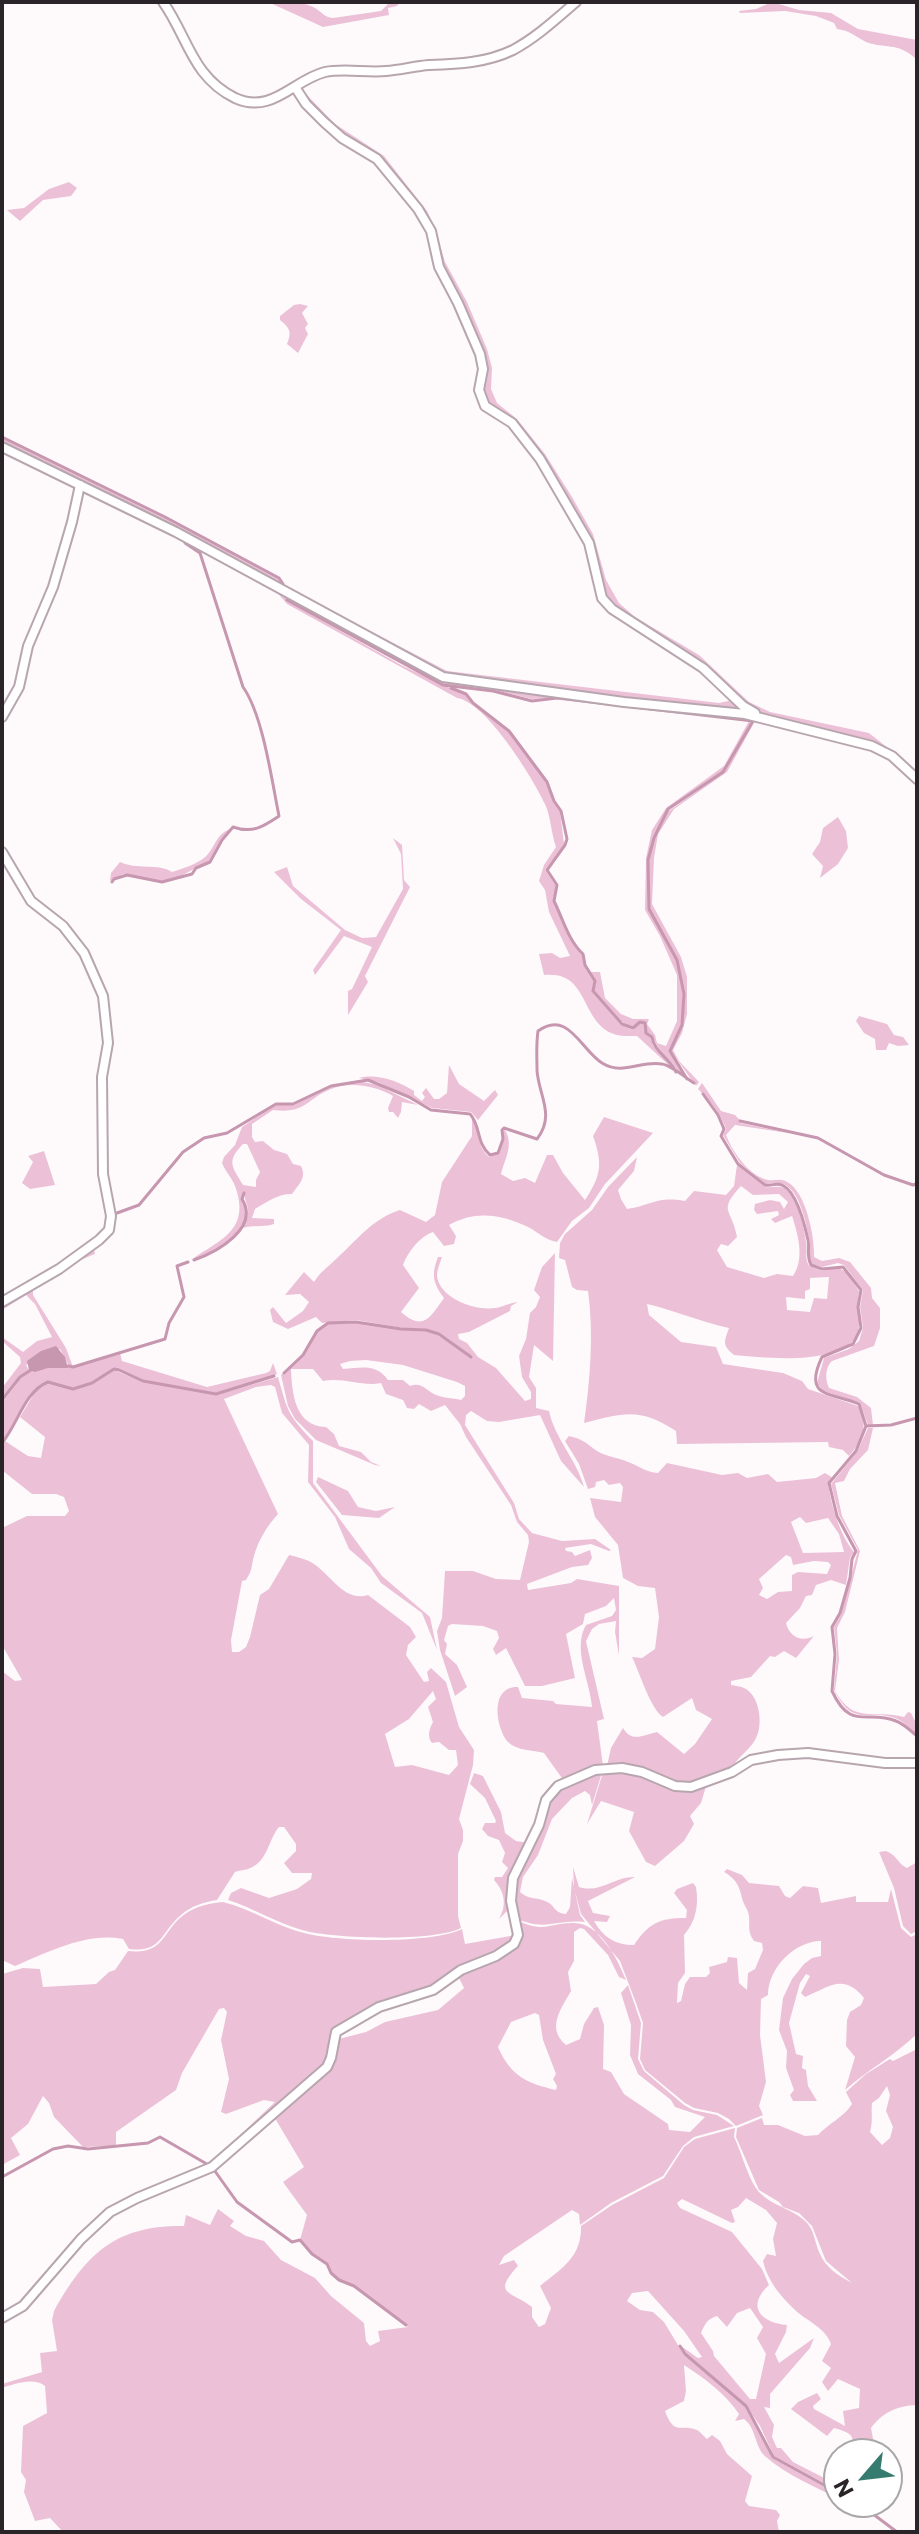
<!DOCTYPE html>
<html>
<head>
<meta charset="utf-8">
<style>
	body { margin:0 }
	#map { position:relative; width:919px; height:2534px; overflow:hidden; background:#fefafc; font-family:Commissioner,sans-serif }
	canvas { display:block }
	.frame { position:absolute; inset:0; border:4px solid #2a2327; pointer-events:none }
	.north { position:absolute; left:823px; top:2438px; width:80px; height:80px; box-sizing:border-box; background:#fff; border:2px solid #aaa7a9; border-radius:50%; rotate:242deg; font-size:22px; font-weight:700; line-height:32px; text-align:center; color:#2a2327 }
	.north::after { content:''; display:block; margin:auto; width:28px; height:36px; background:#367b6f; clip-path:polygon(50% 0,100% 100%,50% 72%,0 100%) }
</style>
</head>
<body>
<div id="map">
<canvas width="919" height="2534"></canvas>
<div class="frame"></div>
<div class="north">N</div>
</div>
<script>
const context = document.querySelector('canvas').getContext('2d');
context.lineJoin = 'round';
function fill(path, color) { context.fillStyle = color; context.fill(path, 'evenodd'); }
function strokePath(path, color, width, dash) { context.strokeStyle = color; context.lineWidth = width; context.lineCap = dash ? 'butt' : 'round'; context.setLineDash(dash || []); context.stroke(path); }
const green = new Path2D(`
	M268,2C283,2 301,0 315,8C323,13 324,17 333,18L381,11L390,2H400L397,6L388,8L389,15L323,27Z
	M772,2L799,10L831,13L858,29L917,40L915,58C897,42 885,49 866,42C856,37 849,30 837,29L834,23L816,16L785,11L740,13L739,11L756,9Z
	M306,94L335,124L384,156L427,211L436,231L445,262L467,302L487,349L492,368L491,389L497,403L517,419L545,454L572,497L593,534L606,580L619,603L635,617L699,655L749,702L770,712L869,733L917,771V777L893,754L771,718L744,704L725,684L632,621L604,597L591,542L513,421L487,405L482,390L485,369L441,267L433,230L379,158L344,136L306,99Z
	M69,182L77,188L71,196L43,200L20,221L7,210L24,208L49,189Z
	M300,304L308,306L302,313L308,324L305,328L308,334L298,353L287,344C292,332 290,328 280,320V316L294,305Z
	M2,438L164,518L278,579L284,586L447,671L719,703L733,700L752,714L452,677L2,445Z
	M200,548L434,675L744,716L805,731L755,721L727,772L674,809L658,834L654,858L652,904L681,957L687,977V1014L682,1033L673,1050L679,1061L699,1082L696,1086L671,1051L683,1025L684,994L678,960L649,909V859L657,829L666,813L723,773L754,721L563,697L532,699L494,690L443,684L287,601L403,666L465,695L472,704L509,731L546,783L560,811L564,844L545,870L556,886L553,901C556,907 561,913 563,919C567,934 571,944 583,954L584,965L594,982L592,992L621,1025L633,1030L640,1023L644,1024L645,1033L651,1037L653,1045L674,1070L637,1036C628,1036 619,1037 611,1033C580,1018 588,970 544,975L539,954L552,953L560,958L570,956L549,912L545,890L539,881L544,865L556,847C551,833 551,817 545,804C533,778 486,702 457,698L287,604L276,591L206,552H201Z
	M749,721L752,722L751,725L722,772L667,808L653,838L648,859V909L677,960L683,994L682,1024L669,1051L685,1076C676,1071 655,1046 653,1036L647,1032L645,1023L640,1021L633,1027C616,1022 605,1004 594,991L596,981L591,972H600L605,998L621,1014L633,1019H649L647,1024L655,1035L657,1043L666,1046L677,1021V975L660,936L645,910L646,858L652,830L666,808L724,766Z
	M838,817L846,831L848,848L838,864L820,878L823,866L812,854L820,842L823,828Z
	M230,829L221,839L209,861C191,869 176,883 155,881C144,879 134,874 123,874L110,881L111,873L120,862C136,870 159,863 172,872C184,868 201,863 208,854C217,843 216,835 230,829Z
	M393,838L402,845L404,880L410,887L365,976L368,982L348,1015V991L352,989L372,947L344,936L315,975L313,970L341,930L301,899L274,872L287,867L293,886L345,930L362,938L376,937L403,889L401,854Z
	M859,1016L887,1024L894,1035L903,1037L909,1045L898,1046L889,1043L886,1050H876L875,1039L864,1033L856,1021Z
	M449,1065L459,1084L484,1101L495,1090L498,1095L478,1120L471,1112L432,1108L378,1082L359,1078C376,1073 399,1081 414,1091V1095L422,1101L425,1097L422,1093L426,1088L434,1099H439L447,1093Z
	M359,1081L377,1085L418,1105L402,1102L401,1112L398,1118L393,1112H389L388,1108L393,1096C376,1086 350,1081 331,1089C306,1099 306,1114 273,1110L252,1124V1137L255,1142L263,1141L274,1150L287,1154L293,1164L301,1166C307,1178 299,1184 292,1194C277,1194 267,1202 255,1209L252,1218L274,1219V1224C262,1228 251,1224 240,1229C241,1225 244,1223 246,1219C252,1211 244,1200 244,1193L242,1200L247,1209V1216L234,1238L216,1251L191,1260C221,1239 251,1230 235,1186C232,1178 225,1171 222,1163L224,1157L235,1145L242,1127L257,1117L276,1105H294L332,1087ZM243,1144H247L260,1172L256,1180V1187L243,1185C232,1166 226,1162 243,1144Z
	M702,1083L721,1111L735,1115L740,1120V1123L788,1133L735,1125L726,1135C732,1151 749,1176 768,1180C775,1181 781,1178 787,1182C806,1191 815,1238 814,1257L822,1261L839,1258L850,1262L871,1288L872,1298L880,1308V1328L874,1346L832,1361C825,1367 825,1380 829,1388L857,1397L871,1408L873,1425H868L860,1403L823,1391L817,1383L824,1358L849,1349L859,1341L863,1328L860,1307L863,1290L844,1265L838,1263L822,1267L812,1264C807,1254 811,1248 809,1238C806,1223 799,1185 779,1183C775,1182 770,1184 766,1184L740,1163L723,1135L726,1129C719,1111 710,1101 698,1089Z
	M604,1117L653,1133L605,1184L589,1208L572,1221L557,1242C545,1240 538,1232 528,1227C501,1214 475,1210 449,1225L456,1236L454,1244L444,1246L433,1232C419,1237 408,1252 403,1265L419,1288L401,1312C424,1332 430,1317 444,1298C433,1283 431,1275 438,1257H442C440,1263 437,1270 437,1276C440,1300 480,1313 500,1307C507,1305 510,1303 518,1302L511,1306L510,1311L469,1332L458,1334L459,1339L467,1343L478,1357L496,1368L525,1401L531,1399V1392L522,1377L519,1356L526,1339L530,1313L536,1307L540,1297L534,1290L542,1267L555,1253L553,1361L534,1345L529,1377L536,1388V1408L549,1411C555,1439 577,1460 584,1487L561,1461L540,1415L499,1422L487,1421L471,1411L466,1415L465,1425L514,1503L519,1519L532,1533L562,1541L595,1539L611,1550L609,1551L591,1544L565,1548L566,1551L572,1552L575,1556L590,1550L592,1558L588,1565L572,1567L527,1584L528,1590L571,1583L577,1579L619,1586V1655L615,1632L616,1621L599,1624L592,1629L586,1641L604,1719L597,1721L603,1766L564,1781L544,1753C533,1750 517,1751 508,1742C496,1728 489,1686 518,1687L522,1698L553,1701L556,1704L592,1707C590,1681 572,1649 586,1625L612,1616L616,1610L614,1598L606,1606L585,1614L583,1624L566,1634L575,1678L542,1686H525L506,1648L496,1655L493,1649L499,1638L497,1631L483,1626L452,1624L448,1626L444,1640L447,1644L445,1654L457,1665L467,1687L455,1696L440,1650L437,1631L442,1618L445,1571H473L496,1579L520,1580L529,1542L528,1535L517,1522L511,1505L466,1437L460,1424L445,1405L431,1411L419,1404L414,1409L407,1408L403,1400L386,1394L381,1383C363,1387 343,1377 323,1381L313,1369H291C292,1394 295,1426 326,1427L334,1434L339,1446L361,1452L371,1462L381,1466L375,1465L316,1440L295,1419L288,1406L281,1375L304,1355L318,1331L328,1324L356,1323L426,1331L438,1335L474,1358L440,1333L426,1329L402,1328L356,1320L322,1323L316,1317L288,1329L273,1322L270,1310L273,1307L286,1323L303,1311L309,1302L300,1294L285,1295L304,1272L314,1282C321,1271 327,1268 335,1260C355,1242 373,1218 400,1210L426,1222L435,1215L442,1182L472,1136V1118C480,1131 476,1145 489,1157L499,1153L504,1139L503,1131L505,1130C514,1145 505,1158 501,1174L513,1181L525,1178L535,1183L547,1155H553L563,1173L585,1200C601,1176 603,1164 593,1136ZM366,1360L403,1365L457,1382L465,1386V1396L461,1400C453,1398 441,1398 434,1394C424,1389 422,1382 410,1386L403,1380H388C376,1363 361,1368 343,1369L340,1364L350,1361Z
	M44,1151L55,1185L30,1189L22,1183L33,1162L28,1156Z
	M637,1157L634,1171L618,1190L621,1199L627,1209C653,1205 657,1196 685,1201L694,1191L726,1195L734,1186L737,1165L765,1187C771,1188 778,1185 784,1188C798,1197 804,1226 806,1242C808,1252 804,1256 809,1266L822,1271L838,1267L847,1273L859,1291C857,1306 861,1321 858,1335C838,1366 767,1358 734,1355C722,1345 724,1342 729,1328C700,1322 674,1310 647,1304L649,1315L681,1342L716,1347L723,1364L783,1373L802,1381L808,1389L858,1406C869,1424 863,1441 849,1456L843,1450L829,1447L828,1442L677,1444L676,1431C639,1407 624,1413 584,1423C590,1380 594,1334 588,1291L577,1290L572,1287L565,1260L559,1258L560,1243L565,1234L592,1210L608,1187ZM741,1186L753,1195L779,1194L788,1202L784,1209L780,1202L770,1200L755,1204L754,1210L757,1214L778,1211L779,1215L771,1219L775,1223L792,1216C798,1235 805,1258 793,1276L777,1274L764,1278L727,1267L717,1250L721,1244L728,1246L737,1237C732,1208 717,1212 741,1186ZM829,1277L827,1299L814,1298L810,1312L787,1310L786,1297L805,1299V1291L810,1289V1278Z
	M93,1245L95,1254L73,1263L33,1290V1295L66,1348L73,1367L69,1366L60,1349L26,1365L29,1370L19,1377L2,1399V1388L21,1363L20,1357L2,1341V1337L23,1352L37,1341L52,1337L35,1304L26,1295L2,1310V1303Z
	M120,1353L122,1361L207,1387L266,1373L270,1371L273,1363L277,1374L216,1393L143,1380L119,1369H114L91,1382L73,1388L48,1381C23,1391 19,1423 2,1442V1403L21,1378L31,1371L52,1367L73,1368Z
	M114,1370L143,1382L216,1395L278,1377C288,1412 287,1414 313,1441V1483L382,1576L430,1617L437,1650L422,1613L381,1583L371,1568L349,1549L335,1517L308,1482L309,1445L282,1413L275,1387L271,1385L256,1387L224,1399L278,1514C267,1526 258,1541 254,1556C251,1567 253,1569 246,1580L242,1581L231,1640L232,1652H239L246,1647L250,1637L260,1595L269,1589L289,1555C297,1557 307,1559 314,1564C332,1576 344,1602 368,1595L410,1627L416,1637L408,1645L406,1655L424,1682L429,1681L427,1672L431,1668L446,1682L459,1727L474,1750L473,1765L459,1819L463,1830V1841L458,1854V1916L461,1928C433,1942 334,1939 302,1930C277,1923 253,1908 228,1900L231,1893L241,1888L269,1898L297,1889L311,1879L312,1873H292L284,1863L296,1851V1844L284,1827H279C269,1839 268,1858 254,1866C249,1870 241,1870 235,1872L217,1900C204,1902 191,1906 181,1915C160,1933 162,1953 129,1949L123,1939C87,1932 48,1952 15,1966L2,1960V1671L15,1681L22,1680L2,1645V1528L27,1516H65L69,1511L64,1497L56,1494H32L3,1471L2,1445L5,1441L28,1456L41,1458L45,1437L20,1417L35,1392L48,1383L73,1389L92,1384ZM433,1691L436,1699L428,1707L433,1722C429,1729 427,1737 432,1743L439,1742L449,1750H456L458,1765L449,1775L412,1765L395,1767L385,1734L409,1719Z
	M868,1428H873L868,1450L850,1469L844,1481L835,1483L842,1516L860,1551L845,1612L837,1628L839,1660L835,1691C854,1725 874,1709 904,1717L908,1712L911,1713L917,1725V1734C910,1729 903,1721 895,1718C866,1708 854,1729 834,1690L837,1654L834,1627L841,1614L858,1550L839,1515L831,1484L857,1452Z
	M569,1436C583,1439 586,1443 597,1451C607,1457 617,1457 628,1462C639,1466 646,1472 658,1473L667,1463L722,1475L738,1473L747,1478L768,1474L777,1482L816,1478L825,1473L833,1478L828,1483C831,1505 840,1535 854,1552L850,1558L846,1585L831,1580L816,1585L812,1595L806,1596L800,1608L786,1623C790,1638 802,1642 814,1636L796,1658L784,1651L775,1657L770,1656L751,1677L731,1681V1685C735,1686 740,1686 744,1688C760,1695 764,1726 755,1740C748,1752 738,1756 731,1770L700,1782L681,1785L607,1766L611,1748L623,1728C632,1743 643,1735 657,1732L684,1754L695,1744L712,1719L696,1710L692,1698L663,1717C651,1710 639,1671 632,1657L642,1658L655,1649L659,1617L655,1588L638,1586L623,1578L618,1545L595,1517L590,1498L621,1502L623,1487L620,1483L609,1485L604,1480L596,1482L595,1487L588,1489L579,1464L565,1441ZM800,1517L806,1523L828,1518L839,1534L844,1552L803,1553L791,1522ZM786,1555L791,1557L793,1565L814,1561L828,1562L831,1565L827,1574L798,1572L792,1575V1591L778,1592L767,1599L759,1595L763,1588L759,1579Z
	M318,1477L348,1491L358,1507L376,1511L395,1507L379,1518L342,1515L316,1482Z
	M622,1768L667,1784L707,1783L701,1803L690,1816L694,1824L684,1841L655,1866L646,1862L629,1831L634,1812L601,1801L587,1824L604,1769Z
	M603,1769L592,1805L590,1795L585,1791L572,1798L552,1819L538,1855L523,1877L520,1892C529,1900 536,1897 545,1901C556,1905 553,1913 566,1914L570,1907L572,1878L580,1915L585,1922C556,1919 546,1932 515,1918L512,1889L552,1792Z
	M474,1773L483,1776L501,1812L505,1833L516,1841L529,1843L511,1877L510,1908L499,1919C507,1905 505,1892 494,1880L495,1877H502L508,1868L502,1862L505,1853L499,1840L488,1836L482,1829L485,1823H495L496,1821L485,1798L470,1784Z
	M886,1851C897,1855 898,1864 907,1868L917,1862V1931L911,1934L903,1926L894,1888L879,1852Z
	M573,1867L579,1887C600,1894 615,1876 635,1877L588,1901L593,1913L610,1916L607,1922L594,1921C603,1937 615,1945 634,1945C649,1923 659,1918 686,1918L687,1910L674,1893L677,1889L693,1883L696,1887C699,1905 696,1921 684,1935L685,1973L678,1983L677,2003L681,2001L685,1984L690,1977H706L710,1973L709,1967L727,1962L728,1957L737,1958L739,1983L747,1990L748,1973L755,1969L763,1950L762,1943L754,1941C747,1931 750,1927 749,1916C748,1909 743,1904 742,1898C739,1885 736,1879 724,1872L727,1869L742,1875L749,1883L779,1886L785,1896L790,1898L803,1886L818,1888L821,1903L856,1896V1902H888L891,1889L901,1928L911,1937L917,1934V2034C895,2055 868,2070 845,2090L855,2057L846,2046L847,2020L850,2012L861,2005L864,1998C843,1972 828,1988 805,1997L801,1993L810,1976L806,1974L800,1983L789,2023L796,2054L803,2056L802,2068L806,2070L808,2086L817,2101H793L790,2095L794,2090L786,2068L787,2051L779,2030L783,1998L792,1979L804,1964L812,1958L821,1956V1941C795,1941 768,1968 768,1995L761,1999L760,2035L766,2082L759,2106L763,2115L736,2126L729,2119L718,2113L694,2108L685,2103L645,2070L640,2059L643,2023L636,2003L620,1961L581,1914L574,1888Z
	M223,1902C251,1909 276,1926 304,1933C338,1942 431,1944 462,1929L465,1944L516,1935L512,1942L446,1980L334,2031L325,2066L210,2165L207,2163L220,2154L275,2102L264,2100L226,2114L221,2112L229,2079L221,2040L227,2012L224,2008L219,2009L182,2073L176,2090L116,2132V2146L83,2147L54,2117L49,2103L43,2096L28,2124L11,2138L20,2155L2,2165V1974L23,1968L40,1969L43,1987L96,1984L109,1972L115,1970L128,1951C166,1955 161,1931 185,1914C196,1906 210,1903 223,1902Z
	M516,1920C545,1933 545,1924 572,1923C599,1921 617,1958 626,1980L619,1977L608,1955L584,1929L580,1928L574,1932V1961L568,1972L571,1991C561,2009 546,2028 566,2045L580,2039L584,2024L594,2008L598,2007L604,2025L603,2069L611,2072L624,2094L668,2124L669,2130L690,2132L705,2117L675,2107L671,2100L638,2074L630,2055L631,2025L621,1993L628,1985L641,2023L638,2059L644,2071L684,2105L693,2110L717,2115L734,2126L694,2137L683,2146L663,2176L611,2203L580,2225L579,2214L572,2210L504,2256L499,2265L514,2260L518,2266C491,2295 512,2291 532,2307V2317L539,2327L545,2324L551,2308L540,2286C561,2269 582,2257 581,2226L612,2205L664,2178L684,2147L695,2139L735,2128L734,2137C742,2153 749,2183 761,2194C775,2207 796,2210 808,2224C815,2233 815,2244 820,2254C826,2268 839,2276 852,2283L826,2261L812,2226L799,2213L783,2207L779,2202L759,2190L736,2137L737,2128L762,2118L764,2125H778L805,2136L818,2135C829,2123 844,2117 852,2104L846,2092L866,2074L890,2059L893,2061L917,2049V2405C897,2406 883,2412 871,2428L876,2454H858C848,2438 860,2435 834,2428L827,2436L791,2409L798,2402L817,2393L821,2399L813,2406L814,2409L845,2426L843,2411L859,2408L860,2389L838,2379L828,2391L822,2382L831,2368L822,2361L831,2344C825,2327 806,2321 794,2309C781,2297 767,2280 763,2261L767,2254L776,2256L773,2239L777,2223L766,2210L746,2198L738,2207L731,2210L735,2222L732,2223L682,2199L677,2203L680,2208L732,2232L762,2269L769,2285C745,2307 762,2323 787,2325L786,2332L775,2354L779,2363L814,2338L810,2348L770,2394V2408L764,2407L774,2425L772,2437L777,2448H781L793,2462L836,2484L839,2491L774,2456L760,2426L746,2405L686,2354L681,2346L698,2358L702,2357L684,2331L648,2291L632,2293L627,2301L640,2310L653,2312L664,2322L684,2355L745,2407L772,2458L839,2494V2499C814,2486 788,2476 766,2457C754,2447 757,2429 744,2419L735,2421L739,2414C725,2393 705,2379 684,2365L686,2391L684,2401L665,2411C675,2437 680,2423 697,2430C701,2432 703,2436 707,2439L712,2435L720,2441L727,2454L752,2476L745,2501L749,2506L776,2510L780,2515L777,2521L779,2532H63L50,2518L35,2521L24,2492L26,2480L21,2472L23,2426L47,2413L45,2386C33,2377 15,2384 2,2388V2384L42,2372L40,2353L57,2351L52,2320L54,2311C86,2254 115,2225 184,2226L186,2215L210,2225L218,2209L234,2221L230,2226L246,2236L264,2241L281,2260L315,2278L331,2296L364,2323L366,2341L370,2346L380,2341L378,2331L408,2327L354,2285L340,2280L332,2273L327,2263L312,2254L300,2240L307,2215L283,2182L304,2167L273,2115L320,2077L335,2040L366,2032L385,2022L438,2010L464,1988L457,1974L515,1944ZM535,2013L539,2015L543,2040L556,2074L553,2079L557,2086L556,2090C526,2083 511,2076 498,2047L511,2022ZM887,2086L890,2095L886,2111L893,2127L890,2138L882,2145L870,2132C873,2121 871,2114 872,2103L879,2098ZM750,2308L763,2327L757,2338L766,2354L756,2399H750L714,2356L713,2351L701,2333C705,2324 707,2319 717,2316L727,2327L737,2313Z`);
const water = new Path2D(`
	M56,1346L65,1357L68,1368H48L35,1372L29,1370L27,1361L41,1351Z`);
const stream = new Path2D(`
	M2,437L165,517L279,578L283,584
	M287,600L443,685L493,691L532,701L557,698L753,721L723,772L668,809L654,838L648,860L649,909L677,960L684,994L682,1025L670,1051L687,1079
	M451,688L466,694L473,703L509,731L547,782L554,801L561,811L567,839L565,845L547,870L557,885L554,901C563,919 568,940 583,954L585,965L595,981L593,991L622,1024L633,1028L640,1022L645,1023L646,1033L652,1037C654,1051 670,1059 676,1072
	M112,882L114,879L127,875L162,882L192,874L196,868L210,862L222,840L233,827C253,834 264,826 279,816C272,782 263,715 243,687L200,553L185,543
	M703,1094L718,1115L724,1129L721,1136L738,1164L765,1185C770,1186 774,1184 778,1184C796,1186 805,1226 808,1240C810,1250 806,1255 811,1265L822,1269L843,1267L861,1290L858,1307L861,1328L853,1344L822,1357C802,1399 832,1392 859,1404L866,1426L856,1451L829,1483L837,1516L856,1551L852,1559L850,1578L840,1613L832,1627L835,1654L832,1691C851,1732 867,1709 896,1721C904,1724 911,1731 917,1736
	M740,1121L818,1138L884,1175L913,1185L916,1184L917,1179
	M117,1213L139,1205L183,1152L204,1138L227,1133L276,1104H293L331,1086L368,1080L409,1097L431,1110L470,1114C481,1126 476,1143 490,1155L498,1153L503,1139L502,1130L504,1128L537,1139C556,1115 538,1094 537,1070C537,1057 536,1045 538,1031C568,1009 581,1050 602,1063C623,1076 641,1060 662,1064C671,1065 686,1078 694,1083
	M194,1260C217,1252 260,1228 242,1199L244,1193
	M68,1366L73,1367L165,1339L169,1323L184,1297L177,1266L188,1262
	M284,1373L303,1355L317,1331L328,1323L356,1322L401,1329L426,1330L439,1334L471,1357
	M2,1400L20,1377L34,1368
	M866,1426L891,1425L917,1418
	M2,1443C18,1424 24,1392 48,1382L73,1389L92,1383L114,1369L119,1370L143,1381L216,1394L274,1376
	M2,2177L53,2149L68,2146L88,2149L148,2143L160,2137L212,2167L237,2202L292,2242L300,2240L312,2254L327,2264L331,2273L339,2280L354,2286L406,2325
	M680,2346L685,2354L746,2406L773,2457L839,2493
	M857,2502L897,2532`);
const minor = new Path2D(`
	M163,2C188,37 192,77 235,98C272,115 293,80 325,72C344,68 367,73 386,71C401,70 415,66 429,65C458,64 486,63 513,50C537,37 556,19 576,2
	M295,87L306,104L324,122L342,138L377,159L418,209L431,231L439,267L458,303L480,354L483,369L479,390L485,406L512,423L540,459L589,543L602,598L612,609L703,668L743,706L755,713
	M2,447L176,532L443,677L624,702L745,714L872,746L892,756L917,779
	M2,717L19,687L28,646L53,587L72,522L80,485
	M2,852L31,901L63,926L84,953L103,996L108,1043L102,1077L103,1174L111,1216L109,1230L99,1240L59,1269L2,1302
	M2,2318L23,2306L81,2239L110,2212L137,2198L212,2167L327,2067L331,2058L336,2032L379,2007L433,1990L461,1970L496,1956L514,1944L518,1935L511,1901L513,1878L539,1825L546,1800L558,1786L595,1770L622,1768L642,1772L675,1786L691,1787L732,1772L751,1760L778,1755L808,1753L885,1763H917`);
fill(green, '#ecc1d7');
fill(water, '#c796af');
strokePath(stream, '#c796af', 3);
strokePath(minor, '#b8a6af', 12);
strokePath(minor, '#fff', 8);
</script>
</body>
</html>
